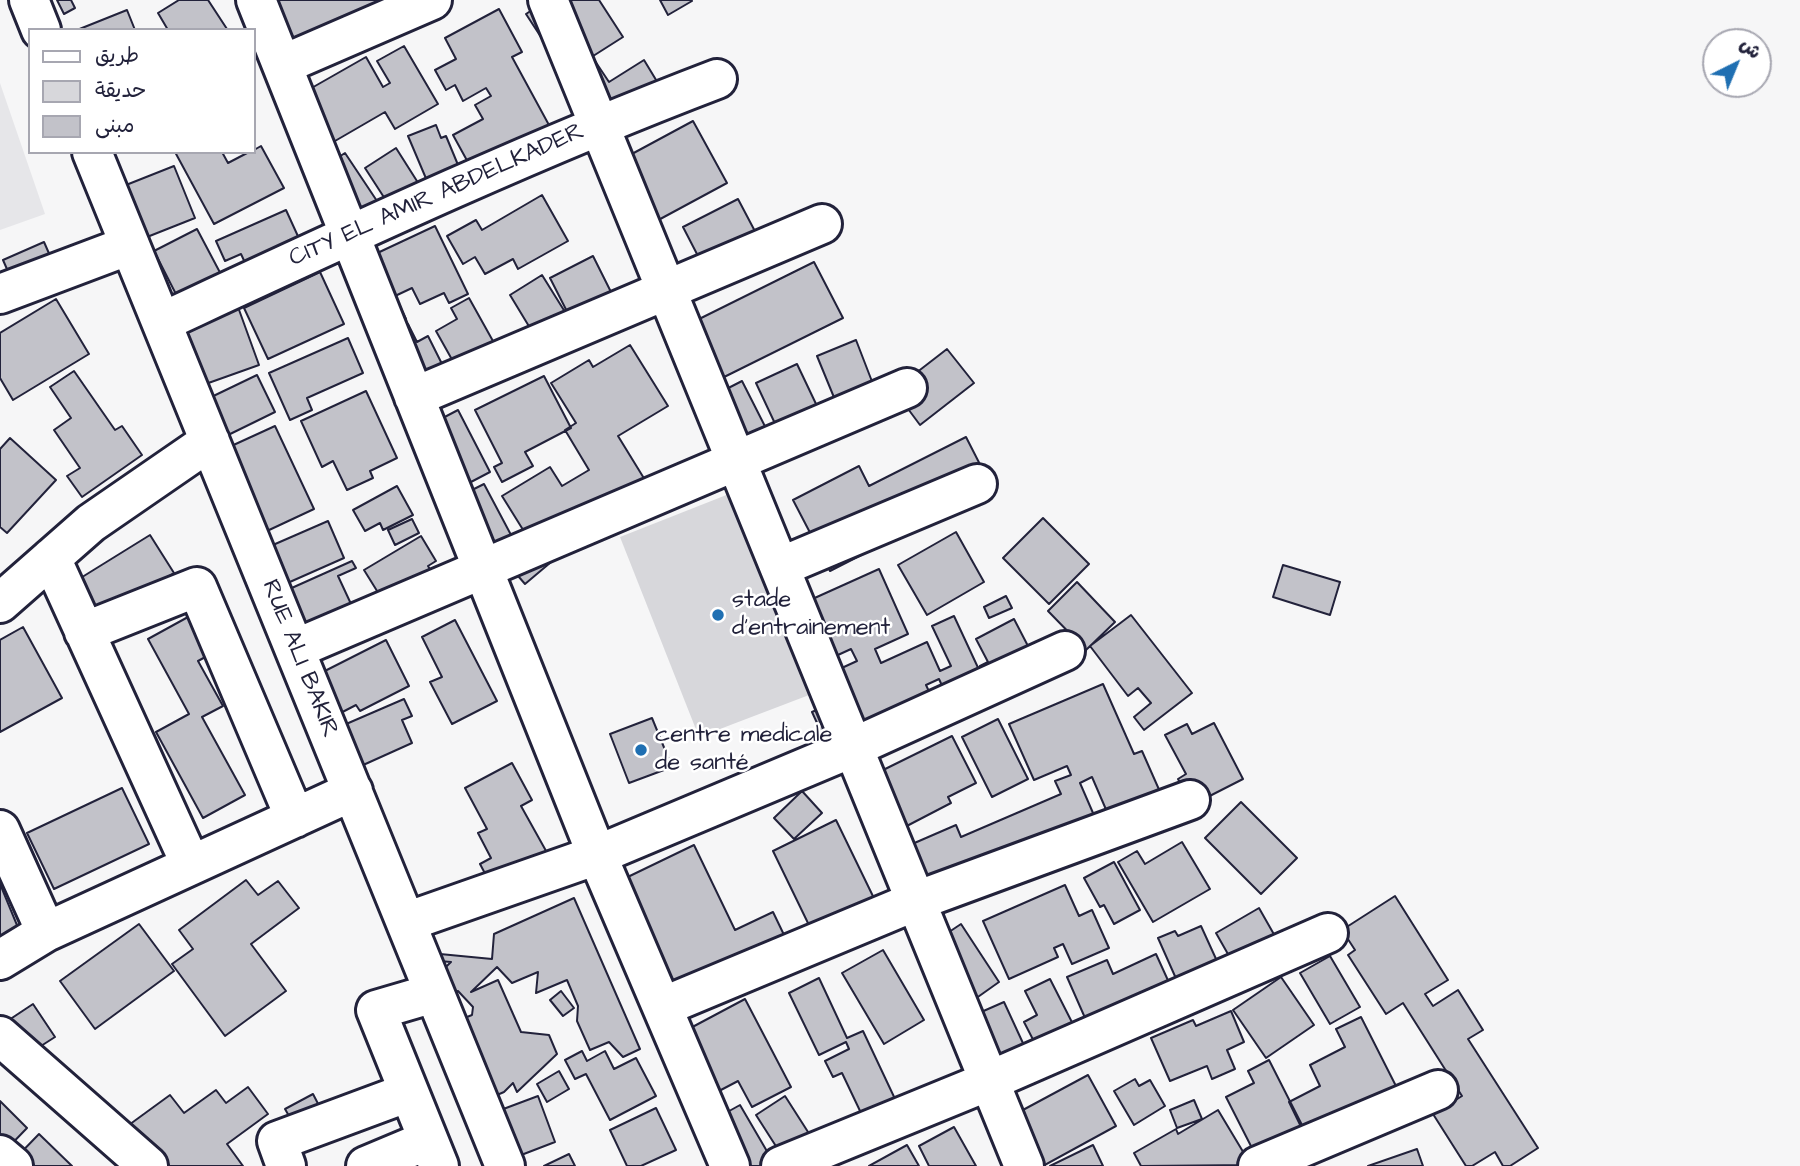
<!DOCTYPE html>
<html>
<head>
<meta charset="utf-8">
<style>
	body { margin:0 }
	#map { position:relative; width:1800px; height:1166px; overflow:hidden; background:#f6f6f7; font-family:"Architects Daughter","Playpen Sans Arabic",sans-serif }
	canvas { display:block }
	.legend { position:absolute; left:28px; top:28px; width:228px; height:126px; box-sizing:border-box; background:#fff; border:2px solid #a7a7b1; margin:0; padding:9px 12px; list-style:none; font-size:21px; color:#22223b }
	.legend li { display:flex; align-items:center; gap:14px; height:35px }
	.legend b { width:35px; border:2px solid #a7a7b1 }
	.north { position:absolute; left:1702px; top:28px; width:70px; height:70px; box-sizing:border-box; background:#fff; border:2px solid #a7a7b1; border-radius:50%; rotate:43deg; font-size:19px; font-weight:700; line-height:28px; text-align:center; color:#22223b }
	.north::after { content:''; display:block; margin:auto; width:24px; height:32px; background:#1f6fb2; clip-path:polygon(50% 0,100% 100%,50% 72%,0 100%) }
</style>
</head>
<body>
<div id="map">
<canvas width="1800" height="1166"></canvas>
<ul class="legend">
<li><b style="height:9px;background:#fff"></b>طريق</li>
<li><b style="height:19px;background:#d7d7db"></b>حديقة</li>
<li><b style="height:19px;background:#c2c2c9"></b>مبنى</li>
</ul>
<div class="north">ش</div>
</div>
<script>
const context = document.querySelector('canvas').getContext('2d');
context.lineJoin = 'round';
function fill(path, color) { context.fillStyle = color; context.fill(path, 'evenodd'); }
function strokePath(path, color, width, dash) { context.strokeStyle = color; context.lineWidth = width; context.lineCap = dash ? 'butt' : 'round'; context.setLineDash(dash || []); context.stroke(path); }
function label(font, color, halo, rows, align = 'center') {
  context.font = font + ' "Architects Daughter",sans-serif'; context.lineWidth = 5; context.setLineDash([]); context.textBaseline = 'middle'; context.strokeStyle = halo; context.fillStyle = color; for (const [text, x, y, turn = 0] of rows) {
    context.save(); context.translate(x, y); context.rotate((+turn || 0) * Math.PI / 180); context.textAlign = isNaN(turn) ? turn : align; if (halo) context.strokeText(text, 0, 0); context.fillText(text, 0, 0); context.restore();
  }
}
const built = new Path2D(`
	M0,83L45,214L0,230Z`);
const green = new Path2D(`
	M734,492L817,692L699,737L620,537Z`);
const building = new Path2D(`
	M57,0H71L75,8L64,14Z
	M179,0H208L227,29L168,30L158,13Z
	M242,0H392L282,77Z
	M547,0H599L623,37L590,58L552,54L526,14Z
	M660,0H691L692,1L668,15Z
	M499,9L522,52L512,57L562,149L481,186L453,135L483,119L475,105L491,96L486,88L463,101L455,85L446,90L435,70L456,59L445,38Z
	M127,10L135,30H77Z
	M404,46L438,104L395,129L385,112L316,152L287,102L366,57L383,87L390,83L377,61Z
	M593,58L609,82L644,60L670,103L610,141L568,74Z
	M693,121L727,183L638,231L604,169Z
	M436,125L441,138L446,136L468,189L436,202L408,136Z
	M261,146L284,188L214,224L175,152H222L228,163L249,152H254V150Z
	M396,148L429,200L398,219L365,168Z
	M345,153L387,216L351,239L309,176Z
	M174,166L195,218L142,239L121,187Z
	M542,195L568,241L518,269L513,259L485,274L475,257L463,264L447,236L476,220L482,230Z
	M738,199L768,256L713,285L683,227Z
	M286,210L307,256L253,280L241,254L225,261L216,241Z
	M435,226L468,294L449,303L444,293L420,304L412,288L395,296L406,319L387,328L356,263Z
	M197,229L225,282L181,304L154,251Z
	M44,242L58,274L17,292L3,260Z
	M593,256L624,318L581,339L550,278Z
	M814,262L843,318L708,385L679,329Z
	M320,272L344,324L268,359L244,308Z
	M542,275L580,336L547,356L510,295Z
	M469,298L503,359L464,381L436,331L457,319L451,308Z
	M56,299L89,354L13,400L0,378V333Z
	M238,307L259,365L200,386L179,328Z
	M408,324L417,342L428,336L453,386L417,404L382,336Z
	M348,338L363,373L307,398L312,410L290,420L269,373Z
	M856,340L878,397L840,412L817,356Z
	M630,345L668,406L618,436L653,493L535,549L502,496L550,467L562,486L589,470L565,430L576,423L551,383L589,360L593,367Z
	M947,349L974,383L920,425L894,390Z
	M797,364L827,427L786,447L756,383Z
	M74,371L115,430L122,426L142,455L82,497L67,476L80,468L54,430L71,418L50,387Z
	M257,375L275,412L222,438L203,401Z
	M544,376L571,428L525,452L533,466L502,482L494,467L502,463L475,410Z
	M742,381L777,450L740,469L705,400Z
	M366,391L397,458L370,471L373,478L347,490L333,461L322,467L301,421Z
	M458,410L490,472L450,493L418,431Z
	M275,426L314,509L252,538L216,453Z
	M966,437L992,488L830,571L793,500L859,466L869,486Z
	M10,438L56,480L7,533L0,527V449Z
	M484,484L519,550L485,568L450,501Z
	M397,486L413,515L383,530L380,523L365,531L353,510Z
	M1043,518L1089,564L1049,604L1003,558Z
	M412,519L419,533L395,545L388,530Z
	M328,521L344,558L283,585L266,548Z
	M956,532L984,582L927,615L898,565Z
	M150,535L174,573L160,582L89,642L58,592Z
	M421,536L436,561L428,566L445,594L397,623L364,570Z
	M563,552L525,584L512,569Z
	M352,561L356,568L338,576L358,619L308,641L285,591Z
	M1283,565L1340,582L1330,615L1273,597Z
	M879,569L908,634L875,649L881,663L927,642L940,671L951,666L932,626L954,616L987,687L954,712L939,679L926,685L941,717L828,747L812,712L821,708L809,683L857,661L851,649L814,666L788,610Z
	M1077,582L1115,622L1086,650L1048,611Z
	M1006,596L1012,608L989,618L984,607Z
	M1131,615L1192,693L1144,730L1134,717L1151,703L1138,688L1128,696L1090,646Z
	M188,617L209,655L198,661L223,706L202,717L245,795L203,818L156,732L189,714L148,639Z
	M1014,619L1043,675L998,699L980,666L988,662L976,639Z
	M455,620L497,701L452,724L430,682L442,677L422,637Z
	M23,627L62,698L0,732V640Z
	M386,640L409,686L360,711L356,705L329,719L309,679Z
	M1103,684L1134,754L1142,751L1172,819L1120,842L1092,777L1080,783L1103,836L922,910L896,851L956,825L961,837L1061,794L1055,781L1071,775L1067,766L1034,780L1009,724Z
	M404,699L412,716L402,720L412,743L341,775L323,734Z
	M652,718L672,767L629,783L610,734Z
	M998,719L1028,779L992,797L962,737Z
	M1214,723L1243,779L1192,805L1178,779L1186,774L1165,735L1187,724L1192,734Z
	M952,736L976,783L948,797L951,803L901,829L873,775Z
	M512,763L532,800L521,806L555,867L498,898L480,864L491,858L478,833L487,829L465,788Z
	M122,788L149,844L54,889L27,833Z
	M802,791L822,813L794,839L774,818Z
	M1241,802L1297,858L1261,894L1205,838Z
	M836,820L886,923L823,954L773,851Z
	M1182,842L1210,889L1153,922L1118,862L1137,851L1145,864Z
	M694,845L735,930L773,912L798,964L666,1010L607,887Z
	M1114,862L1140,910L1114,924L1104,905L1100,907L1084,878Z
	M246,880L258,895L278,881L299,908L251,944L286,991L225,1036L172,964L193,949L179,930Z
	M0,884L19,930L0,941Z
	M1065,885L1079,916L1092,910L1109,948L1072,964L1063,944L1054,948L1058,957L1009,979L983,921Z
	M1395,896L1448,980L1425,994L1433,1006L1458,990L1483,1030L1468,1039L1538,1148L1510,1166H1503L1495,1152L1472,1166H1466L1433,1114L1462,1096L1403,1003L1386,1014L1348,955L1355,950L1342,930Z
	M574,898L640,1049L623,1057L609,1042L590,1050L577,1021L578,1006L567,980L536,993L538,972L512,983L497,967L471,992L498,980L521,1032L549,1035L557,1054L517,1092L513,1083L504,1092L490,1098L457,1021L472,1015L473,1007L458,991L427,1004L429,983L451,962L426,960L440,954L492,959L494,934Z
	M1259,908L1284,952L1241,977L1216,933Z
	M139,924L174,971L95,1029L60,981Z
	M961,924L999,982L968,1004L928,946Z
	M1201,926L1227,983L1186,1001L1158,938L1175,931L1178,936Z
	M883,950L924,1020L884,1044L842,973Z
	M1156,954L1181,1009L1093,1036L1067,977L1107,960L1113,974Z
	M1330,956L1360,1007L1330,1024L1300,973Z
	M1281,977L1314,1025L1266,1058L1233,1010Z
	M819,978L847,1038L863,1031L904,1118L871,1134L842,1073L833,1077L825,1061L849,1049L846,1042L819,1055L789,993Z
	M1050,979L1081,1040L1043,1059L1024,1022L1037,1015L1025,991Z
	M561,991L574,1008L563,1016L550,1000Z
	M745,999L791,1087L752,1107L738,1081L700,1101L668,1040Z
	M1004,1002L1034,1067L992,1086L963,1020Z
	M33,1004L55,1037L16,1062L0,1026Z
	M1231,1011L1244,1042L1227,1050L1235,1069L1212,1079L1207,1066L1170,1081L1151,1038L1193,1020L1196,1026Z
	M1361,1017L1398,1090L1306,1137L1289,1102L1320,1086L1310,1065L1345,1047L1336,1029Z
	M582,1051L587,1061L605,1051L614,1069L636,1058L656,1096L610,1120L586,1074L575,1079L565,1060Z
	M1269,1060L1303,1127L1254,1152L1226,1097L1254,1083L1248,1071Z
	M559,1071L569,1089L547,1102L537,1084Z
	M1088,1075L1116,1126L1043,1166H1034L1008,1118Z
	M1135,1079L1139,1086L1150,1080L1165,1106L1134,1125L1114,1091Z
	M248,1087L268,1114L227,1144L243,1166H148L122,1130L170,1095L184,1113L216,1090L226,1103Z
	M313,1094L327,1121L300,1135L285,1109Z
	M538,1096L555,1142L516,1157L498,1111Z
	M785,1096L817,1146L788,1165L756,1115Z
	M1194,1100L1202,1119L1177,1128L1170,1110Z
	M0,1101L27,1128L0,1156Z
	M740,1105L775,1165L773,1166H727L704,1125Z
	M656,1108L676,1150L641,1166H627L610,1130Z
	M1218,1110L1251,1165L1141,1166L1134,1153L1176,1129L1178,1134Z
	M954,1127L976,1166H929L919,1146Z
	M39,1134L72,1166H8Z
	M907,1145L919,1166H869Z
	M1093,1145L1103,1166H1050Z
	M1417,1149L1423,1166H1368Z
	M569,1154L575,1166H544Z`);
const minor = new Path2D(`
	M29,0L41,30
	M256,0L597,855L730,1166
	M548,0L1024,1166
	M282,65L432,0
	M92,152L505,1166
	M0,294L130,245
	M162,322C345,237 528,151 717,79
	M414,397L822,224
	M51,558L191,865
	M780,567L977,484
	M0,603L91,523L210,441
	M84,632L197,587L295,818
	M295,649L907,388
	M0,830L46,932
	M406,922L597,855L854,747L1065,651
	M0,960L46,932L353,791
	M434,993L376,1010L439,1166
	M662,1007L916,901L1190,800
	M0,1036L148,1166
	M0,1155L13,1166
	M286,1166L277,1141L409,1092
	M366,1166L428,1140
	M781,1166L989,1081L1328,933
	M1258,1166L1438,1090`);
const markers = [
	[718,615,7,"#1f6fb2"],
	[641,750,7,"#1f6fb2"]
];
const streetNames = [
	["CITY EL AMIR ABDELKADER",437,196,-24],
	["RUE ALI BAKIR",299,659,68]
];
const poiNames = [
	["stade",732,601],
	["d'entrainement",732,629],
	["centre medicale",655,736],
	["de santé",655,764]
];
fill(built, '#e6e6e9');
fill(green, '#d7d7db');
fill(building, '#c2c2c9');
strokePath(building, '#22223b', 2);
strokePath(minor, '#22223b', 44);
strokePath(minor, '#fff', 38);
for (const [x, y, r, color] of markers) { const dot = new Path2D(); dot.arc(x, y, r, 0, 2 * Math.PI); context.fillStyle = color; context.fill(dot); strokePath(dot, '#fff', 2.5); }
label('24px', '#22223b', '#fff', streetNames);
label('24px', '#22223b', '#fff', poiNames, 'left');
</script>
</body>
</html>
